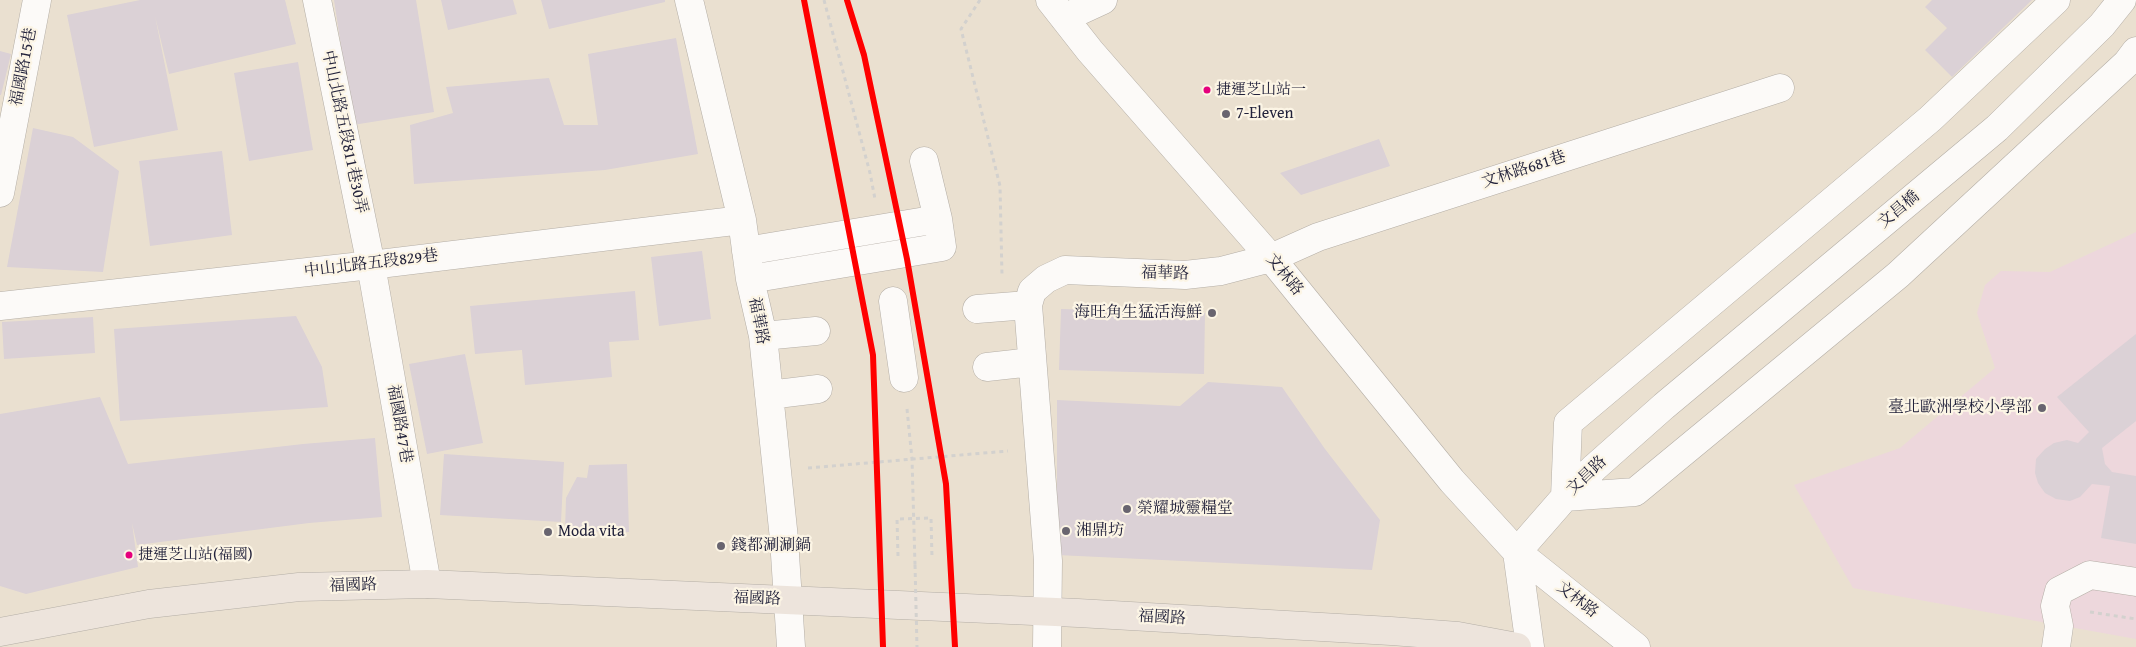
<!DOCTYPE html>
<html>
<head>
<meta charset="utf-8">
<style>
	body { margin:0 }
	canvas { display:block; background:#eae0d0 }
</style>
</head>
<body>
<canvas width="2136" height="647"></canvas>
<script>
const context = document.querySelector('canvas').getContext('2d');
context.lineJoin = 'round';
function fill(path, color) { context.fillStyle = color; context.fill(path, 'evenodd'); }
function strokePath(path, color, width, dash) { context.strokeStyle = color; context.lineWidth = width; context.lineCap = dash ? 'butt' : 'round'; context.setLineDash(dash || []); context.stroke(path); }
function label(font, color, halo, rows, align = 'center') {
  context.font = font + ' "Gentium Book Plus","Noto Serif TC",serif'; context.lineWidth = 4.5; context.setLineDash([]); context.textBaseline = 'middle'; context.strokeStyle = halo; context.fillStyle = color; for (const [text, x, y, turn = 0] of rows) {
    context.save(); context.translate(x, y); context.rotate((+turn || 0) * Math.PI / 180); context.textAlign = isNaN(turn) ? turn : align; if (halo) context.strokeText(text, 0, 0); context.fillText(text, 0, 0); context.restore();
  }
}
const built = new Path2D(`
	M2136,232V639L1853,588L1794,485L1900,448L1995,368L1977,313L1985,285L2001,271L2050,272Z`);
const building = new Path2D(`
	M140,0H285L296,44L169,74L155,16L178,130L94,147L67,15Z
	M334,0H416L434,112L353,125Z
	M441,0H513L517,14L448,30Z
	M541,0H665V2L549,29Z
	M1932,0H2032L1952,77L1925,50L1947,28L1925,7Z
	M676,38L698,154L605,170L414,184L410,125L453,113L446,87L549,78L564,125H598L588,54Z
	M0,51L11,54L1,95H0Z
	M298,62L313,150L249,161L234,73Z
	M33,128L73,137L119,171L103,272L7,267Z
	M1379,139L1390,166L1301,195L1280,173Z
	M222,151L232,235L150,246L139,161Z
	M702,251L711,319L659,326L651,257Z
	M635,291L639,340L609,342L612,377L525,385L522,350L475,354L470,306Z
	M1061,309L1205,313L1204,374L1059,370Z
	M296,316L322,367L328,407L120,421L114,329Z
	M93,317L95,353L4,359L2,322Z
	M2136,334V421L2102,448L2105,464L2112,472L2136,476V544L2101,538L2110,486L2092,484L2080,497L2070,501L2056,499L2045,493L2038,483L2035,473L2036,459L2045,449L2054,443L2067,440L2078,443L2089,432L2057,397Z
	M465,354L483,443L427,454L409,364Z
	M1208,382L1282,387L1325,449L1380,520L1372,570L1057,555V400L1180,406Z
	M100,397L128,464L303,444L375,438L382,517L309,523L137,545L132,523L138,567L26,594L0,586V414Z
	M444,454L564,462L561,522L440,515Z
	M627,464L629,532L565,531L566,498L577,477L587,478L589,465Z`);
const path = new Path2D(`
	M824,0L870,173L875,199
	M980,0L961,29L1000,186L1002,275
	M907,409L912,459L915,565
	M808,468L1008,451
	M898,556L897,519L931,518L932,557
	M2090,612L2136,619`);
const minor = new Path2D(`
	M317,0L371,265L427,584
	M689,0L742,220L750,279L763,336L784,539L791,647
	M1050,0L1090,51L1271,258L1452,481L1517,552L1636,647
	M2056,0L1930,119L1568,423L1565,497L1635,492L1898,275L2127,63L2136,51
	M1064,18L1103,0
	M0,193L37,0
	M746,251L938,219
	M750,279L942,247L938,219L924,161
	M893,301L904,378
	M0,306L371,265L742,220
	M977,309L1028,305
	M763,336L816,331
	M987,367L1032,362
	M769,395L818,389
	M1517,552L1565,497L1594,468L1664,406L1997,128L2102,25L2122,0
	M1517,552L1530,647
	M1047,647L1048,561L1028,305L1032,291L1046,279L1065,270L1185,275L1221,271L1271,258L1318,237L1780,88
	M2056,647L2059,626L2055,606L2059,591L2090,575L2136,582`);
const major = new Path2D(`
	M0,632L149,604L299,587L427,584L1078,613L1391,631L1458,636L1517,647`);
const pathBridge = new Path2D(`
	M915,565L917,647`);
const metro1 = new Path2D(`
	M804,0L873,355L883,647
	M847,0L864,55L907,259L946,484L955,647`);
const markers = [
	[1207,90,4.5,"#e5007d"],
	[1226,114,5,"#68646f"],
	[1212,313,5,"#68646f"],
	[2042,408,5,"#68646f"],
	[1127,509,5,"#68646f"],
	[1066,531,5,"#68646f"],
	[548,532,5,"#68646f"],
	[721,546,5,"#68646f"],
	[129,555,4.5,"#e5007d"]
];
const busNames = [
	["捷運芝山站一",1216,90],
	["捷運芝山站(福國)",138,555]
];
const streetNames = [
	["福國路15巷",24,67,-79],
	["中山北路五段811巷30弄",344,132,78],
	["文林路681巷",1524,170,-18],
	["文昌橋",1899,210,-40],
	["中山北路五段829巷",371,264,-7],
	["福華路",1165,274,1],
	["文林路",1284,275,51],
	["福華路",758,321,79],
	["福國路47巷",399,424,80],
	["文昌路",1587,476,-44],
	["福國路",353,586,-2],
	["福國路",757,599,2],
	["文林路",1577,600,38],
	["福國路",1162,618,3]
];
const poiNames = [
	["7-Eleven",1236,114],
	["海旺角生猛活海鮮",1202,313,"right"],
	["臺北歐洲學校小學部",2032,408,"right"],
	["榮耀城靈糧堂",1137,509],
	["湘鼎坊",1076,531],
	["Moda vita",558,532],
	["錢都涮涮鍋",731,546]
];
fill(built, '#edd7dc');
fill(building, '#dbd1d6');
strokePath(minor, '#b4aea6', 29);
strokePath(major, '#b4aea6', 29);
strokePath(path, '#d3d1ce', 3, [4, 4]);
strokePath(minor, '#fcfaf8', 28);
strokePath(major, '#ede4dc', 28);
strokePath(pathBridge, '#d3d1ce', 3, [4, 4]);
strokePath(metro1, '#f00', 6);
for (const [x, y, r, color] of markers) { const dot = new Path2D(); dot.arc(x, y, r, 0, 2 * Math.PI); context.fillStyle = color; context.fill(dot); strokePath(dot, '#fcf5e5', 2); }
label('15px', '#22223b', '#fcf5e5', busNames, 'left');
label('16px', '#22223b', '#fcf5e5', streetNames);
label('16px', '#22223b', '#fcf5e5', poiNames, 'left');
</script>
</body>
</html>
